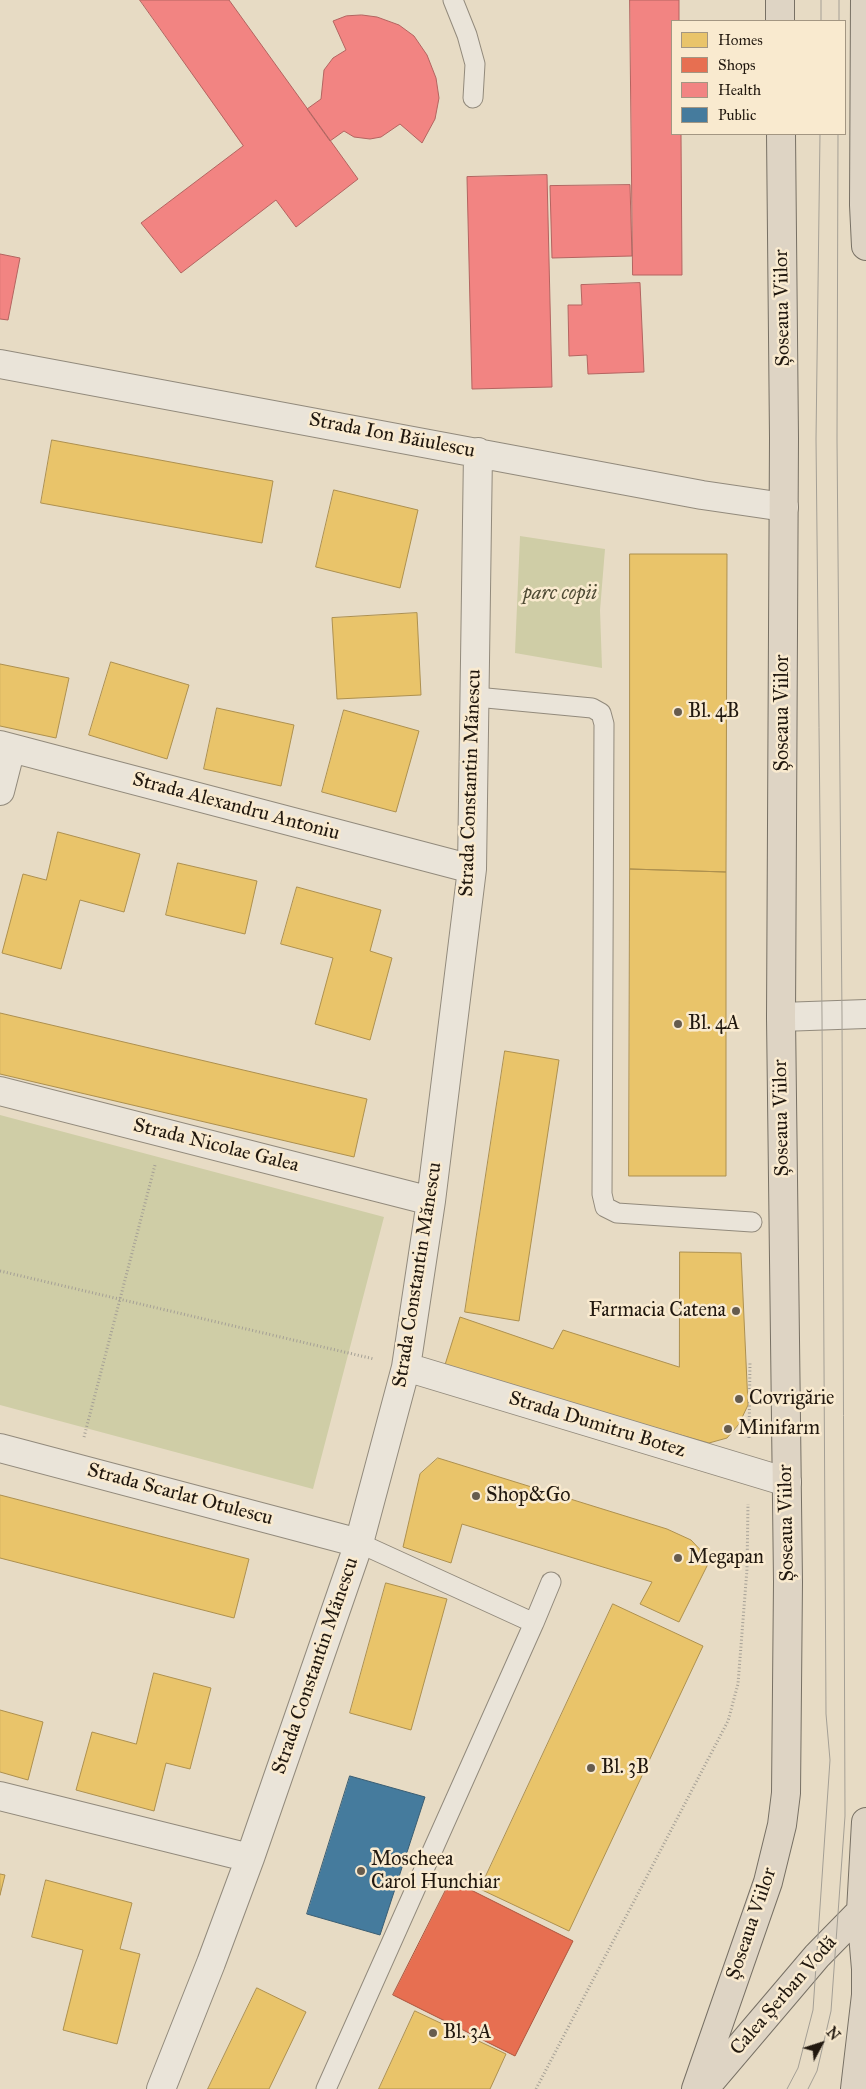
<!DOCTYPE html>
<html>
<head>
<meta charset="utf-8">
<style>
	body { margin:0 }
	#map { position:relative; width:866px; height:2089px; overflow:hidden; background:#e7dbc4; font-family:"IM FELL Great Primer",serif }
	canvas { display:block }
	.legend { position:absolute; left:671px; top:20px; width:175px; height:115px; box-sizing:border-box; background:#f9eacf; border:1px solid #a39682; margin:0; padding:6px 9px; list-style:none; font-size:15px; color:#21180f }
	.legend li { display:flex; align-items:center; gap:10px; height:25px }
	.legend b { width:25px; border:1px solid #a39682 }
	.north { position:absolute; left:796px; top:2019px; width:50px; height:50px; -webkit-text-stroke:4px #f9eacf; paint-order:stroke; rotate:50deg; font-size:14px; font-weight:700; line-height:20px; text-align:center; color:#21180f }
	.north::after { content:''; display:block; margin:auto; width:18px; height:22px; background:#21180f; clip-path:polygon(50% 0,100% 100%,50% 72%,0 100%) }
</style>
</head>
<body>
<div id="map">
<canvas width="866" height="2089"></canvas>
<ul class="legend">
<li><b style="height:14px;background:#e9c46a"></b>Homes</li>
<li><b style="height:14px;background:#e76f51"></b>Shops</li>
<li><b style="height:14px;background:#f28482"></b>Health</li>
<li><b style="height:14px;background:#457b9d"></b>Public</li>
</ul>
<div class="north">N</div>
</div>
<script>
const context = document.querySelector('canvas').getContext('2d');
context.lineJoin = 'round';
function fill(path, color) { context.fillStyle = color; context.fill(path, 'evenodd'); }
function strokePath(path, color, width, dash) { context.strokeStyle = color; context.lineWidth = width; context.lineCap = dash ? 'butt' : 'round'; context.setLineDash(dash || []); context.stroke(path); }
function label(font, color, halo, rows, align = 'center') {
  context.font = font + ' "IM FELL Great Primer",serif'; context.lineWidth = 5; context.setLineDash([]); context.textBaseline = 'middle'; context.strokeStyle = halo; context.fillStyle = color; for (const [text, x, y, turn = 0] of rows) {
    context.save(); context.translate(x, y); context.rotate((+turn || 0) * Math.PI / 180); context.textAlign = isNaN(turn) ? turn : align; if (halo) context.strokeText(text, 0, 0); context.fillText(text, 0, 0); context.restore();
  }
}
const green = new Path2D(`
	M520,536L605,549L600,610L602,668L515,653Z
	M0,1115L384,1217L313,1489L0,1405Z`);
const homes = new Path2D(`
	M52,440L273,481L262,543L41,503Z
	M334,490L418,510L400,588L316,567Z
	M630,554H727L726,872L630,869Z
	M417,613L421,695L337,699L332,618Z
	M111,662L189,685L167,759L89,735Z
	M0,664L69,678L56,738L0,726Z
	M217,708L294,725L281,786L204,769Z
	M344,710L419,731L396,812L322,792Z
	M58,832L140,854L124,912L80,900L61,969L2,953L23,874L46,880Z
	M178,863L257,881L245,934L166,915Z
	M630,869L726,872V1176H629Z
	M297,887L381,910L370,951L392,958L370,1040L315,1024L333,958L281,944Z
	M0,1013L367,1099L354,1157L0,1074Z
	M505,1051L559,1060L519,1321L465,1312Z
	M680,1252L741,1253L748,1405L739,1424L727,1438L709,1443L444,1368L460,1317L553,1349L563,1330L679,1367Z
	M438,1458L667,1529L691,1540L710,1560L679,1622L640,1604L652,1582L462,1524L451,1563L403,1547L420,1474Z
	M0,1495L249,1559L234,1618L0,1558Z
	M386,1583L447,1599L411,1730L350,1713Z
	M613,1604L703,1646L569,1931L480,1889Z
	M154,1673L211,1688L190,1769L166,1763L154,1811L76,1790L92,1732L136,1744Z
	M0,1710L43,1722L28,1780L0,1772Z
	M320 1878a9 9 0 1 1 18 0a9 9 0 1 1-18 0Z
	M0,1874L5,1875L0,1895Z
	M46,1880L132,1903L120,1949L140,1954L117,2044L63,2030L83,1950L32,1937Z
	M257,1988L306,2012L269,2089H208Z
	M415,2011L506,2054L490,2089H379Z`);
const shops = new Path2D(`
	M451,1880L573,1941L515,2056L393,1995Z`);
const health = new Path2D(`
	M140,0H229L358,179L296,227L276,200L181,273L141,223L243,146Z
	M630,0H679V21H672V134H681L682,275H633Z
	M362,15L377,17L399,25L414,36L427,55L436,78L439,98L435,119L422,143L400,124L381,137L370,139L354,137L344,131L330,141L307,109L321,99L324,70L333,58L346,50L333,21L346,16Z
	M547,175L552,387L472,389L467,177Z
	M630,185L632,256L552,258L550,186Z
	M0,254L20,258L8,320L0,319Z
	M640,283L644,372L588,374L587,355L569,356L568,305H582L581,285Z`);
const public = new Path2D(`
	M350,1776L425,1797L380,1935L307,1914Z`);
const path = new Path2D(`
	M0,1271L374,1359
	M84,1437L155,1165
	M749,1438L750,1362
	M536,2089L728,1721L738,1684L747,1569L748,1504`);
const service = new Path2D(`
	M453,0L467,35L475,64L473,98
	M476,697L592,708L601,713L604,724L602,1194L605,1207L617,1213L752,1222
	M534,1623L551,1582
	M326,2089L534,1623L359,1543`);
const minor = new Path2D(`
	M0,364L702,495L784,507
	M0,745L472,869
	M0,791L11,748
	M781,1017L866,1014
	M0,1091L431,1201
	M406,1367L787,1482
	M0,1448L359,1543
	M0,1796L250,1858
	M161,2089L211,1963L250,1858L359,1543L406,1367L431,1201L472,869L478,452`);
const primary = new Path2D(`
	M780,0V21
	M865,0L864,205L866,246
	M696,2089L768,1882L782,1825L786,1793L788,1582L781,1017L784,438L781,134
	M704,2089L817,1956L866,1906
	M855,2089L866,1995V1969L861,1911L866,1822`);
const tram = new Path2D(`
	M821,21V0
	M839,21V0
	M787,2089L798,2068L813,2010L830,1760L826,1714L822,1016L816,439L820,134
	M808,2089L817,2071L831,2011L845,1816L842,1015L837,439L838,134`);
const markers = [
	[678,712,5,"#665c4e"],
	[678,1024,5,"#665c4e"],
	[736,1311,5,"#665c4e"],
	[739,1399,5,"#665c4e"],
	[728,1429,5,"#665c4e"],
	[476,1496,5,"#665c4e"],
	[678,1558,5,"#665c4e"],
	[591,1768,5,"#665c4e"],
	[361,1871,5,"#665c4e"],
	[433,2033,5,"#665c4e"]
];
const streetNames = [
	["Șoseaua Viilor",783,308,-91],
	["Strada Ion Băiulescu",392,436,11],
	["Șoseaua Viilor",783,713,-90],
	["Strada Constantin Mănescu",471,783,-88],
	["Strada Alexandru Antoniu",236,807,15],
	["Șoseaua Viilor",782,1118,-91],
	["Strada Nicolae Galea",216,1146,14],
	["Strada Constantin Mănescu",418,1275,-81],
	["Strada Dumitru Botez",597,1425,17],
	["Strada Scarlat Otulescu",180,1495,15],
	["Șoseaua Viilor",787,1523,-91],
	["Strada Constantin Mănescu",316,1666,-71],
	["Șoseaua Viilor",752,1924,-71],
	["Calea Șerban Vodă",784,1996,-49]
];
const parkNames = [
	["parc copii",560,594]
];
const poiNames = [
	["Bl. 4B",688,712],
	["Bl. 4A",688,1024],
	["Farmacia Catena",726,1311,"right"],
	["Covrigărie",749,1399],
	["Minifarm",738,1429],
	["Shop&Go",486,1496],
	["Megapan",688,1558],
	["Bl. 3B",601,1768],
	["Moscheea",371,1860],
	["Carol Hunchiar",371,1883],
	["Bl. 3A",443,2033]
];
fill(green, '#cfcda6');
fill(homes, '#e9c46a');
strokePath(homes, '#ad904f', 1);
fill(shops, '#e76f51');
strokePath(shops, '#ac553d', 1);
fill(health, '#f28482');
strokePath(health, '#b36460', 1);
fill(public, '#457b9d');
strokePath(public, '#3a5d72', 1);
strokePath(service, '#928a7c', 21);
strokePath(minor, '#928a7c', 30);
strokePath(primary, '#777064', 30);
strokePath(path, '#a49f95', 3, [1, 2.5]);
strokePath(service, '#eae4d9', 19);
strokePath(minor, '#eae4d9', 28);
strokePath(primary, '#ded4c4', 28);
strokePath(tram, '#a49f95', 1);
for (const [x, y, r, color] of markers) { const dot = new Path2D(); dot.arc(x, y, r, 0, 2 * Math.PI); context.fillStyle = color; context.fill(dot); strokePath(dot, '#f9eacf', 2); }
label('20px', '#21180f', '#f9eacf', streetNames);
label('italic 20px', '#4f4b35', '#f9eacf', parkNames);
label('20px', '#21180f', '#f9eacf', poiNames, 'left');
</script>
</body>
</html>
